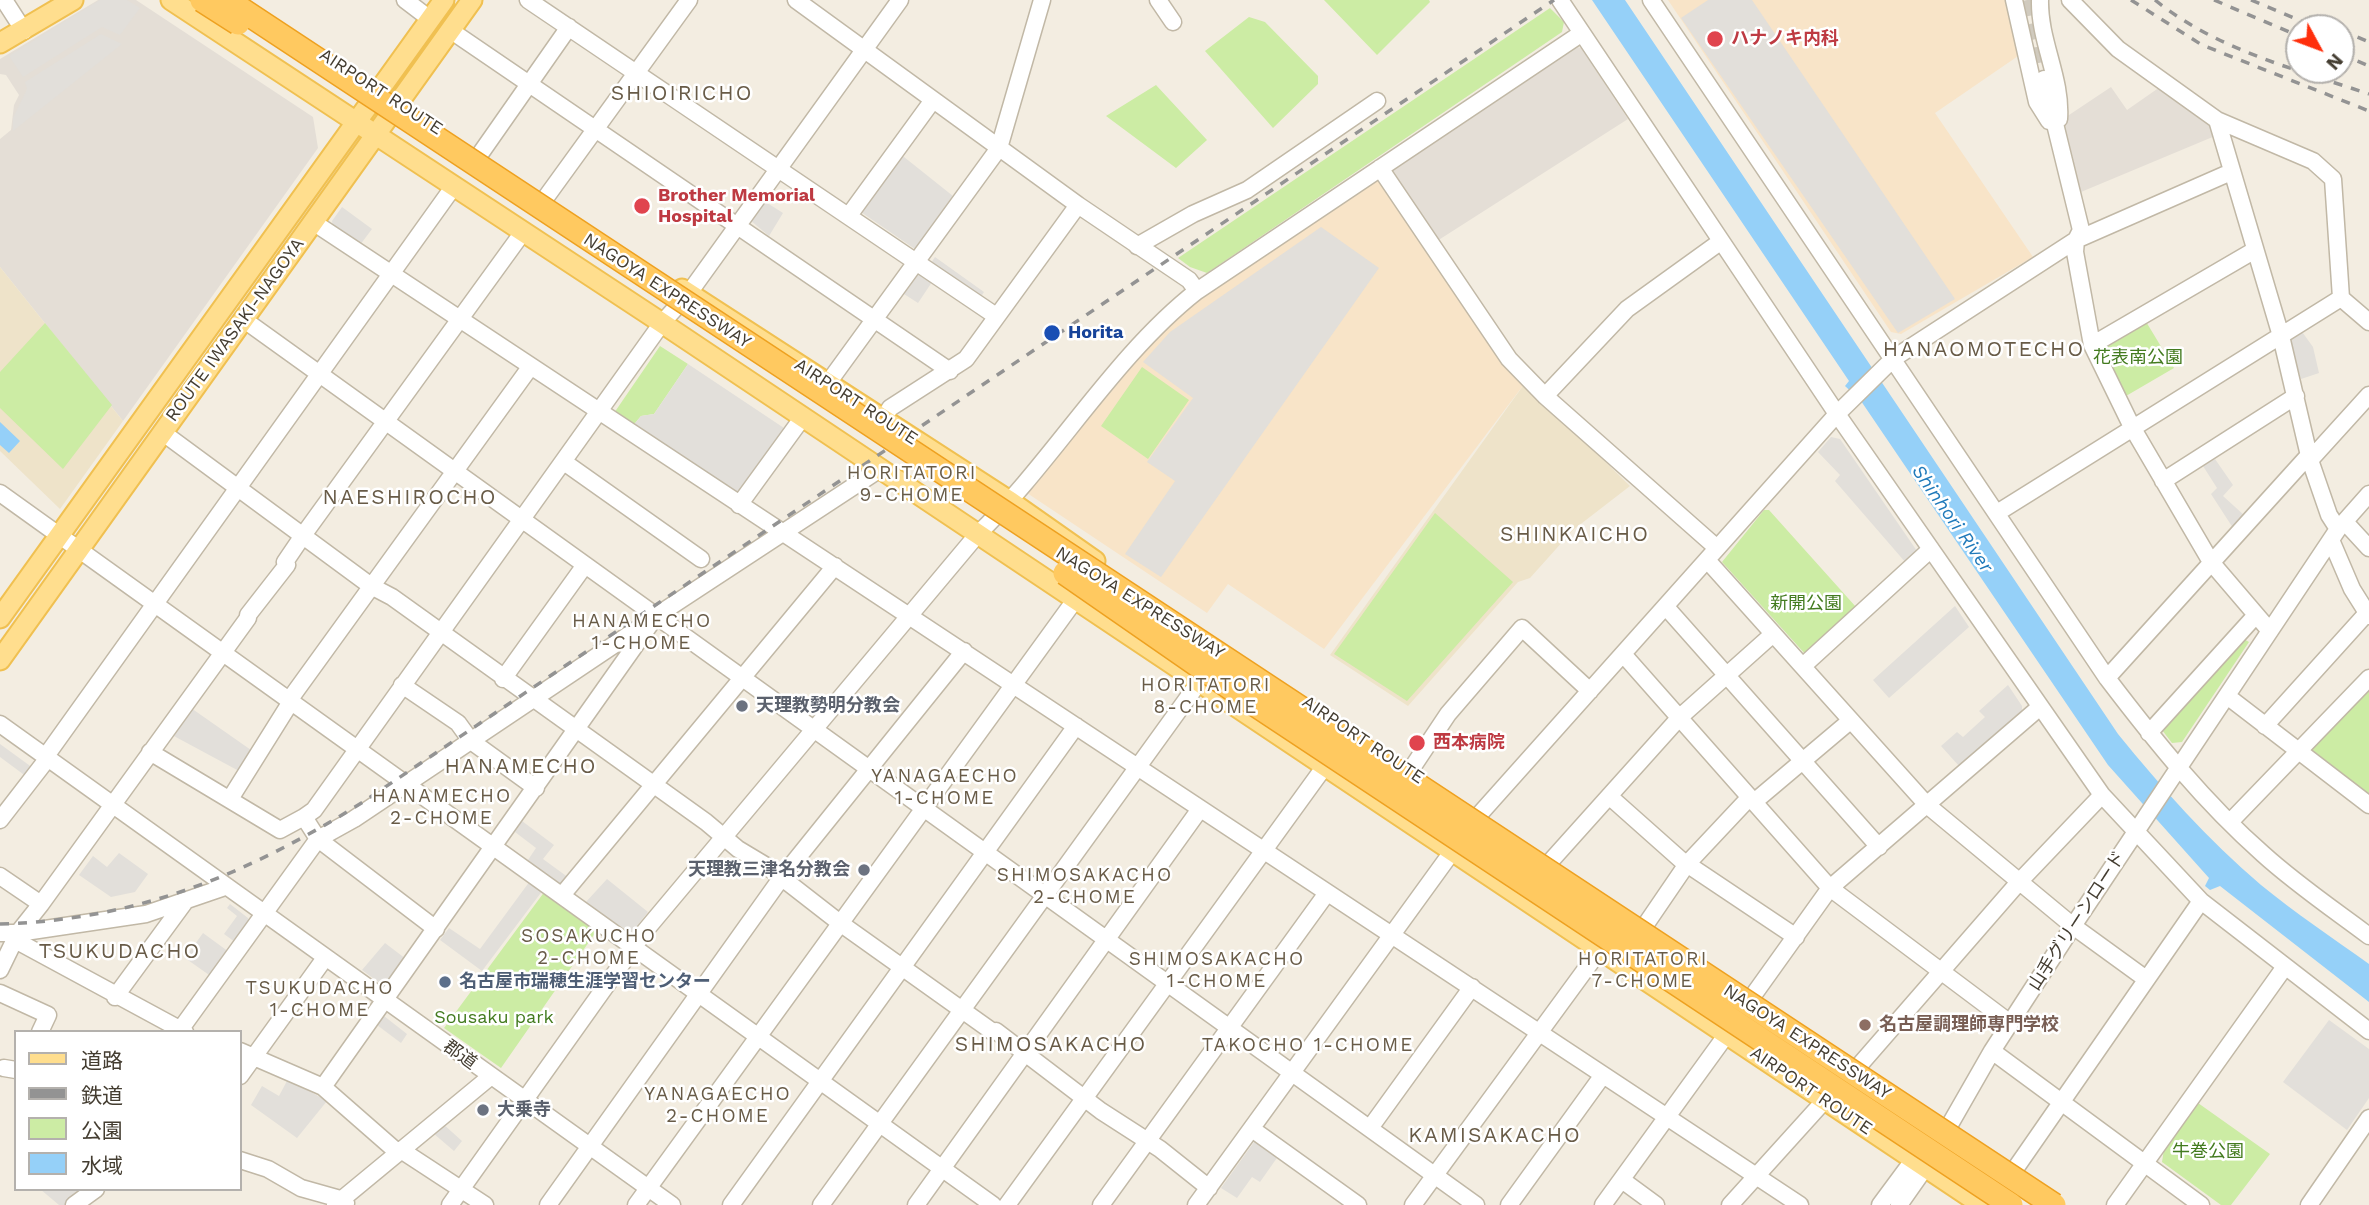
<!DOCTYPE html>
<html>
<head>
<meta charset="utf-8">
<style>
	body { margin:0 }
	#map { position:relative; width:2369px; height:1205px; overflow:hidden; background:#f3ede1; font-family:"Work Sans","Noto Sans JP",sans-serif }
	canvas { display:block }
	.legend { position:absolute; left:14px; top:1030px; width:228px; height:161px; box-sizing:border-box; background:#fff; border:2px solid #b4b1ad; margin:0; padding:9px 12px; list-style:none; font-size:21px; color:#443d31 }
	.legend li { display:flex; align-items:center; gap:14px; height:35px }
	.legend b { width:35px; border:2px solid #b4b1ad }
	.north { position:absolute; left:2285px; top:14px; width:70px; height:70px; box-sizing:border-box; background:#fff; border:2px solid #b4b1ad; border-radius:50%; rotate:131deg; font-size:19px; font-weight:700; line-height:28px; text-align:center; color:#443d31 }
	.north::after { content:''; display:block; margin:auto; width:24px; height:32px; background:#ff2f0c; clip-path:polygon(50% 0,100% 100%,50% 72%,0 100%) }
</style>
</head>
<body>
<div id="map">
<canvas width="2369" height="1205"></canvas>
<ul class="legend">
<li><b style="height:9px;background:#ffde8e"></b>道路</li>
<li><b style="height:9px;background:#939393"></b>鉄道</li>
<li><b style="height:19px;background:#cceca4"></b>公園</li>
<li><b style="height:19px;background:#95d0f8"></b>水域</li>
</ul>
<div class="north">N</div>
</div>
<script>
const context = document.querySelector('canvas').getContext('2d');
context.lineJoin = 'round';
function fill(path, color) { context.fillStyle = color; context.fill(path, 'evenodd'); }
function strokePath(path, color, width, dash) { context.strokeStyle = color; context.lineWidth = width; context.lineCap = dash ? 'butt' : 'round'; context.setLineDash(dash || []); context.stroke(path); }
function label(font, color, halo, rows, align = 'center') {
  context.font = font + ' "Work Sans","Noto Sans JP",sans-serif'; context.lineWidth = 5; context.setLineDash([]); context.textBaseline = 'middle'; context.strokeStyle = halo; context.fillStyle = color; for (const [text, x, y, turn = 0] of rows) {
    context.save(); context.translate(x, y); context.rotate((+turn || 0) * Math.PI / 180); context.textAlign = isNaN(turn) ? turn : align; if (halo) context.strokeText(text, 0, 0); context.fillText(text, 0, 0); context.restore();
  }
}
const commercial = new Path2D(`
	M1668,0H2011L2021,54L1935,113L2033,257L1901,334L1891,332Z
	M1376,178L1383,180L1525,383L1324,649L1228,584L1207,613L1027,493L1158,335L1202,296Z`);
const industrial = new Path2D(`
	M98,0H136L313,117L318,148L123,421L0,267V139L11,130L14,105L19,95L6,75L0,74V59Z
	M1574,46L1581,48L1628,119L1437,241L1391,173L1392,168Z
	M2111,87L2127,110L2160,87L2210,122L2215,136L2081,192L2063,119Z`);
const education = new Path2D(`
	M0,267L123,421L60,509L0,451Z
	M1525,383L1630,486L1573,530L1530,578L1518,582L1408,706L1330,655Z`);
const green = new Path2D(`
	M1324,0H1429L1430,2L1377,55Z
	M1550,8L1564,22L1562,32L1207,273L1190,267L1178,258Z
	M1249,17L1265,22L1318,76V84L1273,128L1205,51Z
	M1156,85L1207,140L1176,168L1106,116Z
	M2145,320L2174,368L2126,396L2103,349L2104,344Z
	M45,323L112,405L63,469L0,408V372Z
	M660,346L688,364L654,414L641,416L631,428L612,416Z
	M1142,367L1189,400L1148,459L1101,426Z
	M1764,510H1769L1856,607L1806,655L1722,562Z
	M1435,513L1513,582L1407,701L1334,654Z
	M2242,638L2249,642L2182,742L2172,743L2162,730Z
	M2369,690V799L2312,755L2311,750Z
	M545,891L598,929L501,1068L444,1028Z
	M2198,1103L2270,1154L2231,1205H2221L2162,1162L2164,1149Z`);
const parking = new Path2D(`
	M100,0H127L140,8L120,35L102,27L23,77L9,56Z
	M1708,0H1752L1955,299L1898,333L1681,18Z
	M101,34L122,44L13,131V118L27,89L25,82Z
	M899,153L953,196L915,249L858,210Z
	M764,201L783,213L769,236L750,220Z
	M342,207L372,229L360,245L333,226L332,221Z
	M1321,227L1379,268L1161,577L1125,554L1175,481L1147,462L1193,398L1143,362L1170,332Z
	M935,257L984,292L980,298L931,263Z
	M924,267L936,276L918,303L904,294Z
	M2300,329L2313,347L2319,373L2301,379L2288,337Z
	M688,364L784,428L736,494L631,428L641,416L654,414Z
	M1831,437L1840,439L1917,551L1906,563L1835,481L1840,475L1818,452Z
	M2215,459L2233,485L2223,496L2245,516L2233,528L2211,494L2217,488L2203,466Z
	M1955,606L1969,627L1889,698L1873,680Z
	M2008,685L2022,706V711L1959,766L1941,746L1957,732L1963,737L1985,717L1979,711Z
	M191,708L251,750L239,771L172,735Z
	M0,744L33,768L27,777L0,757Z
	M522,821L554,845L543,859L569,878L561,890L526,863L536,848L515,832Z
	M119,853L148,874L135,892L111,897L79,875L93,856L107,867Z
	M607,879L648,912L631,933L585,903Z
	M530,881L543,890L482,971L440,940L449,928L480,949Z
	M230,904L248,918L249,923L235,942L224,934L237,916L227,908Z
	M203,933L229,952L212,977L185,958Z
	M385,943L406,959L385,987L362,970Z
	M384,1016L407,1034L401,1043L377,1025Z
	M2329,1020L2369,1049V1098L2347,1130L2283,1082Z
	M288,1079L327,1101L297,1138L251,1105L262,1086L279,1096Z
	M442,1123L462,1141L454,1151L433,1133Z
	M1257,1138L1279,1155L1260,1182L1252,1177L1237,1198L1221,1188Z
	M40,1189H76L81,1194L65,1205H59Z`);
const water = new Path2D(`
	M1592,0H1625L2118,734C2162,788 2208,840 2261,885C2295,913 2333,938 2369,964V1002L2220,886L2210,890L2205,886L2209,878L2108,765L1861,401L1845,386L1849,381Z
	M0,422L20,441L9,453L0,445Z`);
const minorTunnel = new Path2D(`
	M2027,0L2044,79`);
const minor = new Path2D(`
	M4,0L24,31
	M405,0L430,19
	M528,0L996,316
	M796,0L1078,205L1189,280L1197,291
	M1158,0L1173,22
	M1560,0L1837,414L2102,795L2201,901L2369,1031
	M1651,0L2107,678C2155,741 2204,802 2263,854C2296,884 2333,909 2369,936
	M2014,0L2037,102L2049,121
	M2040,0C2039,41 2062,78 2059,119
	M2070,0L2118,49L2217,120L2281,336L2310,460L2329,515L2338,529
	M450,30L950,371
	M2217,120L2313,161L2333,179L2341,298L2369,322
	M478,157L569,27
	M1380,168L1509,359L1545,396L1717,548
	M2231,172L2076,240L2075,252L2092,345L2132,427L2211,562L2270,631
	M544,200L689,0
	M850,214L933,100
	M313,222L1800,1205
	M1137,246L1193,214L1247,190L1377,101
	M243,319L1476,1205
	M2092,345L2255,250
	M828,383L999,148L1042,0
	M1545,396L1627,309L1720,242
	M883,420L890,408L966,359L1078,205
	M162,432L371,586L392,597L706,822L738,849L768,867L840,923L993,1032L996,1031L1101,1111L1160,1149L1209,1188
	M2310,460L2369,395
	M564,462L701,559
	M2163,481L2296,396
	M0,493L993,1205
	M739,505L803,417
	M1997,513L2341,298
	M2345,522L2369,548
	M2331,540L2352,589L2369,616
	M1707,560L1927,805L2073,926L2146,979
	M1666,607L1879,847
	M1623,654L1830,888L2010,1023
	M1803,666L1931,549
	M2107,678L2309,455
	M503,679L585,565
	M402,685L458,723L471,741L536,788
	M2227,696L2369,805
	M290,699L531,366
	M0,724L672,1205
	M2265,726L2367,613
	M2149,733L2256,615
	M150,752L280,830L304,817L318,839L436,929
	M46,756L454,186
	M1410,771L1448,714L1522,628L1590,691
	M1609,796L1681,860L1796,937
	M230,799L292,700
	M1754,802L1850,721
	M304,817L314,810L662,323L689,293L900,0
	M0,820L48,758
	M2230,822L2369,678
	M1549,863L1680,717L1773,634
	M0,876L41,904
	M563,894L835,566
	M1644,927L1687,864L1749,798
	M0,933H18L41,904L248,618V615L287,565L285,562L304,534L523,232
	M15,940L185,1032
	M0,970L18,933L146,914L225,887
	M0,993L48,1015L40,1032
	M115,997L184,903
	M1752,997L1830,888L2040,707
	M180,1030L318,839L354,819L648,622
	M240,1051L323,1087L395,1150H401L485,1205
	M1992,1051L2201,1205
	M4,1068L16,1070
	M1857,1068L2019,882L2102,795
	M240,1076L325,958
	M323,1087L656,616L880,469
	M1370,1128L1472,987
	M1252,1129L1358,1205
	M240,1160L268,1169L301,1188L340,1199L346,1203
	M2013,1172L2201,901
	M1622,1180L1656,1205
	M74,1205L96,1189
	M335,1205L490,1077
	M450,1205L645,931L977,535C1054,460 1114,356 1197,291L1582,33
	M548,1205L782,877L964,651
	M636,1205L1075,600
	M731,1205L1076,726
	M821,1205L1205,674
	M916,1205L1200,809
	M1007,1205L1325,766
	M1101,1205L1327,893
	M1196,1205L1478,816L1837,414L1894,358L2076,240L2081,230L2044,79
	M1413,1205L1599,951
	M1509,1205L1603,1075
	M1603,1205L1727,1034
	M1730,1205L1825,1100
	M1880,1205L1920,1151
	M1899,1205L1925,1168L1992,1051L2073,926L2338,529L2369,494
	M2115,1205L2284,968
	M2309,1205L2369,1118`);
const major = new Path2D(`
	M171,0L662,323L1982,1205
	M0,43L73,0
	M682,289L1011,502L1095,561
	M0,618L444,0
	M0,660L472,0`);
const rail = new Path2D(`
	M2131,0L2202,45L2369,111
	M2155,0C2217,50 2295,69 2369,94
	M2214,0L2299,36
	M2251,0L2318,28
	M2309,17L2336,28
	M2341,30L2369,42
	M2341,54L2369,66
	M0,924C138,920 248,874 363,802L1554,0`);
const highwayBridge = new Path2D(`
	M202,0L238,23
	M227,0C834,405 1446,802 2054,1205
	M1065,573L1238,693L2011,1205`);
const markers = [
	[1715,39,9,"#e0444e"],
	[642,206,9,"#e0444e"],
	[1052,333,9,"#1a4fb4"],
	[742,706,7,"#6b7280"],
	[1417,743,9,"#e0444e"],
	[864,870,7,"#6b7280"],
	[445,982,7,"#5c6f8a"],
	[1865,1025,7,"#8d6e63"],
	[483,1110,7,"#6b7280"]
];
const healthNames = [
	["ハナノキ内科",1731,39],
	["Brother Memorial",658,196],
	["Hospital",658,217],
	["西本病院",1433,743]
];
const streetNames = [
	["AIRPORT ROUTE",381,92,33],
	["NAGOYA EXPRESSWAY",667,291,33],
	["ROUTE IWASAKI-NAGOYA",235,330,-54],
	["AIRPORT ROUTE",856,402,33],
	["NAGOYA EXPRESSWAY",1140,603,32],
	["AIRPORT ROUTE",1363,740,34],
	["山手グリーンロード",2077,921,-57],
	["NAGOYA EXPRESSWAY",1807,1042,33],
	["郡道",460,1055,36],
	["AIRPORT ROUTE",1811,1091,34]
];
const transitNames = [
	["Horita",1068,333]
];
const parkNames = [
	["花表南公園",2138,358],
	["新開公園",1806,604],
	["Sousaku park",494,1018],
	["牛巻公園",2208,1152]
];
const worshipNames = [
	["天理教勢明分教会",756,706],
	["天理教三津名分教会",850,870,"right"],
	["大乗寺",497,1110]
];
const serviceNames = [
	["名古屋市瑞穂生涯学習センター",459,982]
];
const educationNames = [
	["名古屋調理師専門学校",1879,1025]
];
const neighbourhoodNames = [
	["HORITATORI",912,473],
	["9-CHOME",912,495],
	["HANAMECHO",642,621],
	["1-CHOME",642,643],
	["HORITATORI",1206,685],
	["8-CHOME",1206,707],
	["YANAGAECHO",945,776],
	["1-CHOME",945,798],
	["HANAMECHO",442,796],
	["2-CHOME",442,818],
	["SHIMOSAKACHO",1085,875],
	["2-CHOME",1085,897],
	["SOSAKUCHO",589,936],
	["2-CHOME",589,958],
	["SHIMOSAKACHO",1217,959],
	["1-CHOME",1217,981],
	["HORITATORI",1643,959],
	["7-CHOME",1643,981],
	["TSUKUDACHO",320,988],
	["1-CHOME",320,1010],
	["TAKOCHO 1-CHOME",1308,1045],
	["YANAGAECHO",718,1094],
	["2-CHOME",718,1116]
];
const waterNames = [
	["Shinhori River",1952,519,55]
];
const quarterNames = [
	["SHIOIRICHO",682,94],
	["HANAOMOTECHO",1984,350],
	["NAESHIROCHO",410,498],
	["SHINKAICHO",1575,535],
	["HANAMECHO",521,767],
	["TSUKUDACHO",120,952],
	["SHIMOSAKACHO",1051,1045],
	["KAMISAKACHO",1495,1136]
];
fill(commercial, '#f8e4c8');
fill(industrial, '#e4ded6');
fill(education, '#eee3c9');
fill(green, '#cceca4');
fill(parking, '#e2dfda');
fill(water, '#95d0f8');
strokePath(minorTunnel, '#d0cabe', 16, [16, 8]);
strokePath(minor, '#c1b8a6', 19);
strokePath(major, '#f0c051', 23);
strokePath(minor, '#fff', 16);
strokePath(major, '#ffde8e', 19);
strokePath(rail, '#939393', 3.5, [9, 9]);
strokePath(highwayBridge, '#eea120', 26, []);
strokePath(highwayBridge, '#ffc960', 23);
for (const [x, y, r, color] of markers) { const dot = new Path2D(); dot.arc(x, y, r, 0, 2 * Math.PI); context.fillStyle = color; context.fill(dot); strokePath(dot, '#fff', 2.5); }
label('bold 18px', '#be3a42', '#fff', healthNames, 'left');
label('18px', '#443d31', '#fff', streetNames);
label('bold 18px', '#164399', '#fff', transitNames, 'left');
label('18px', '#437b1f', '#fff', parkNames);
label('bold 18px', '#5b616d', '#fff', worshipNames, 'left');
label('bold 18px', '#4e5e75', '#fff', serviceNames, 'left');
label('bold 18px', '#785e54', '#fff', educationNames, 'left');
context.letterSpacing = '2px';
label('19px', '#685b47', '#fff', neighbourhoodNames);
context.letterSpacing = '0px';
label('italic 19px', '#207aba', '#fff', waterNames);
context.letterSpacing = '2px';
label('21px', '#685b47', '#fff', quarterNames);
context.letterSpacing = '0px';
</script>
</body>
</html>
